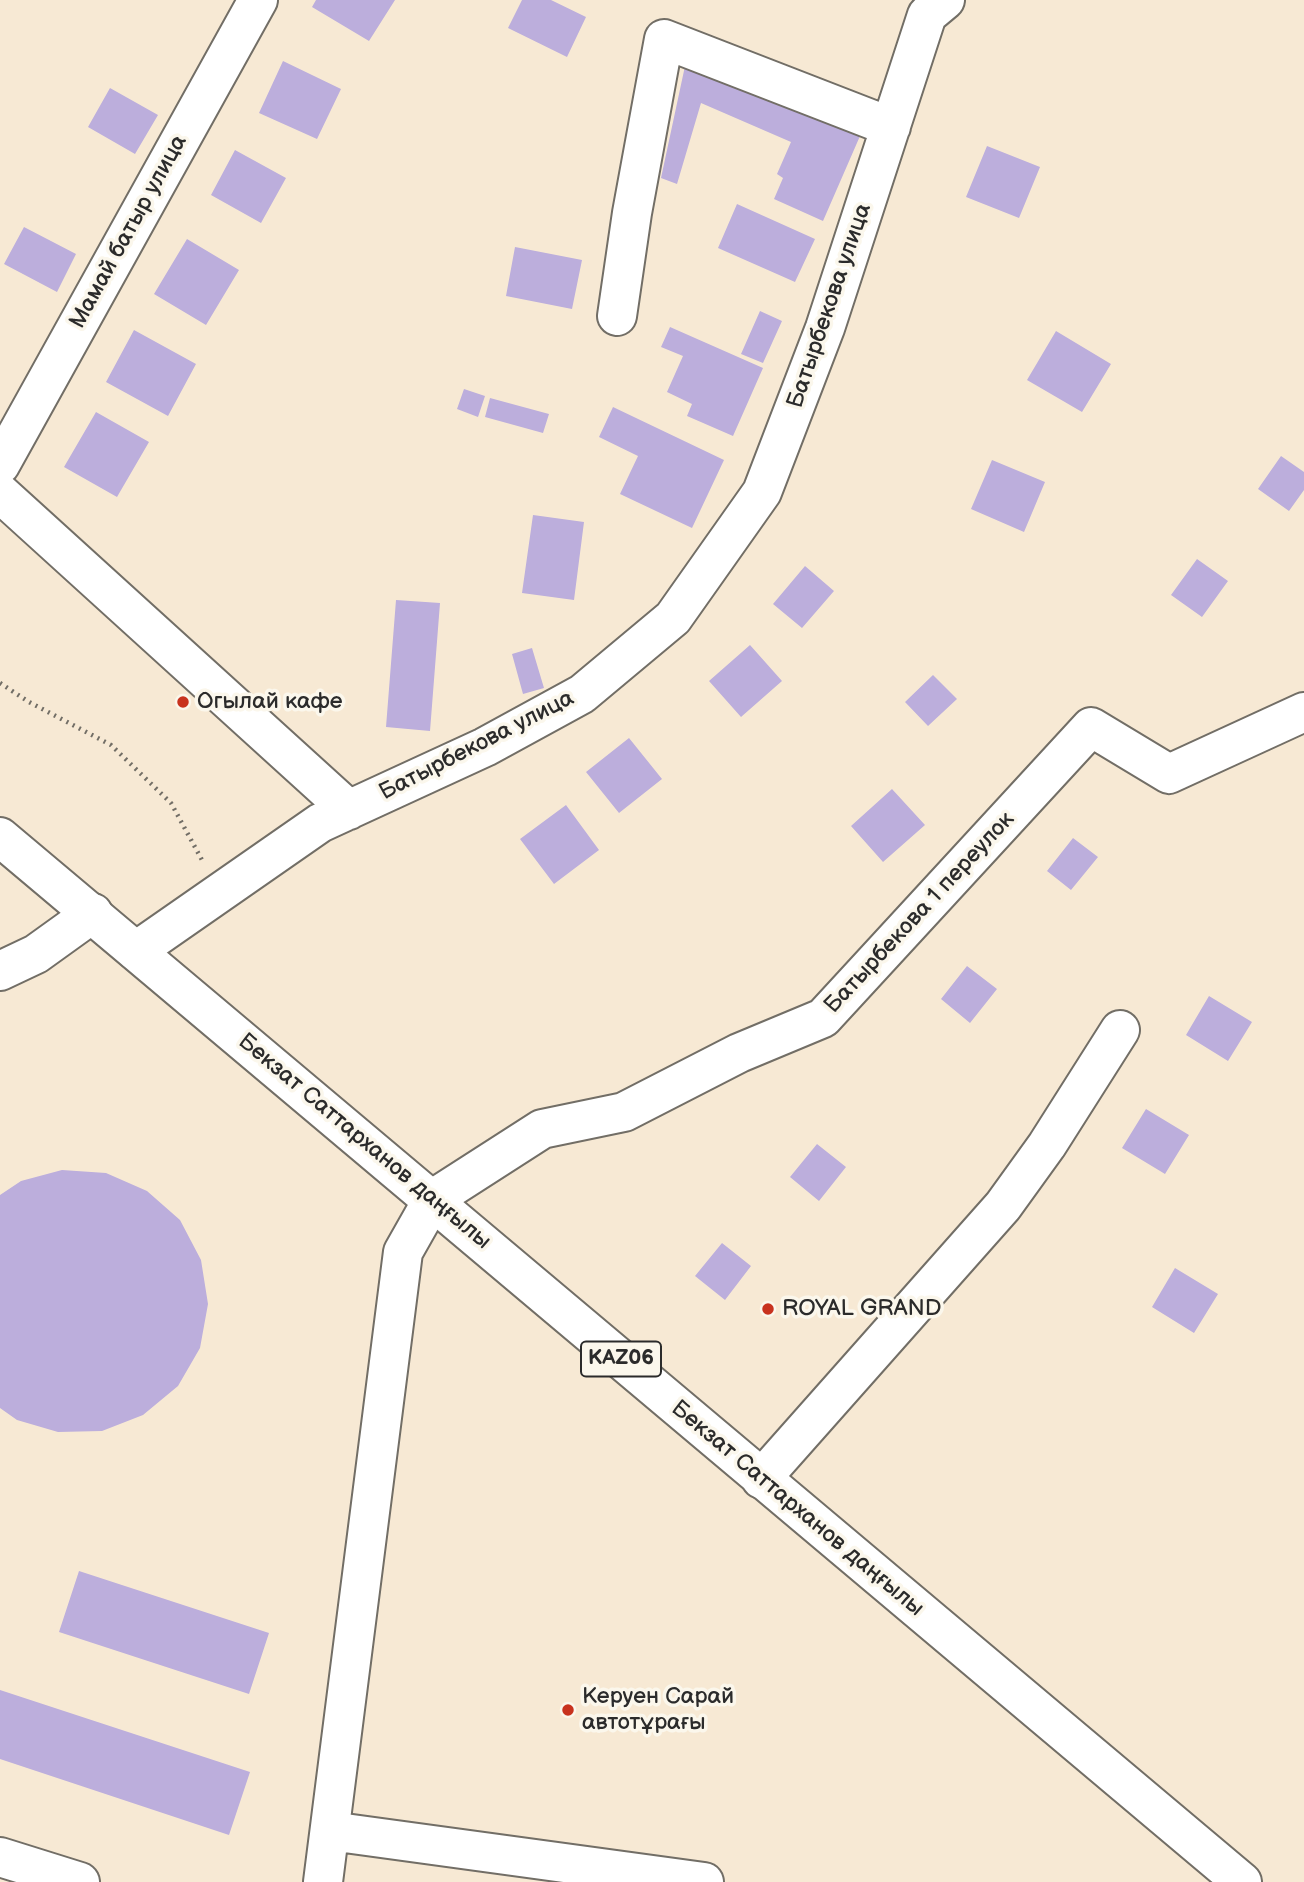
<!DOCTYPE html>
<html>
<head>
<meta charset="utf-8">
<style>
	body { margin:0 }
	canvas { display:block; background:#f7e9d4 }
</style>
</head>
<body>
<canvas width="1304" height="1882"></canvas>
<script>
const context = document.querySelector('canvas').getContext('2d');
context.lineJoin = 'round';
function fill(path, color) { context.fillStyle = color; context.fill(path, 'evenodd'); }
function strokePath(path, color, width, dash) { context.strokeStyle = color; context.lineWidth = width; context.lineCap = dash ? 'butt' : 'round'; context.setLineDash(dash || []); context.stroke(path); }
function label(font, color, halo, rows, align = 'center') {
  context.font = font + ' "Balsamiq Sans",sans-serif'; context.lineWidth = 7; context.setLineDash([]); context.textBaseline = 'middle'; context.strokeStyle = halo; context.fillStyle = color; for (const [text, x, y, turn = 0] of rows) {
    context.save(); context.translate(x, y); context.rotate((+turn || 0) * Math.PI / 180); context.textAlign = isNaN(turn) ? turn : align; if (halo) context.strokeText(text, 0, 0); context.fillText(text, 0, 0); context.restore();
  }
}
const building = new Path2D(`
	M316,0H395L369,41L312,7Z
	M522,0H551L586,17L567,57L508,28Z
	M283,61L341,89L317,139L259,113Z
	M685,66L860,136L823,221L774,199L783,178L777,174L791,142L701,103L677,184L661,178Z
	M110,88L158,115L135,154L88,127Z
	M987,146L1040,167L1019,218L966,197Z
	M235,150L286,178L261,223L211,195Z
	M737,204L815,239L795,282L718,248Z
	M24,227L76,254L57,292L4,264Z
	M187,239L239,270L206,325L154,294Z
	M515,247L582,260L572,309L506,296Z
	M760,311L782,321L763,363L741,354Z
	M670,327L763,368L733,436L687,416L692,404L667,392L683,356L661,347Z
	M134,330L196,364L168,416L106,382Z
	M1056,331L1111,364L1082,412L1027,380Z
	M464,389L485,396L478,417L457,409Z
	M490,398L549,414L543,433L485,417Z
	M613,407L724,460L692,528L620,494L638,456L599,437Z
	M96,412L149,442L117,497L64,467Z
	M1281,456L1304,472V490L1289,511L1258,489Z
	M992,460L1045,482L1024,532L971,509Z
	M533,515L584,522L574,600L522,593Z
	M1197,559L1228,581L1202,617L1171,595Z
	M805,566L834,591L802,628L773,604Z
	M396,600L440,603L430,731L386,727Z
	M750,645L782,681L741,717L709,681Z
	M532,648L544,688L523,694L512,654Z
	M933,675L957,699L928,726L905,702Z
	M629,738L662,779L619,813L586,772Z
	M892,789L925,825L883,862L851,826Z
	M566,805L599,850L554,884L520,839Z
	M1073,838L1098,857L1071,890L1047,871Z
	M967,966L997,989L970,1023L941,999Z
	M1209,996L1252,1022L1228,1061L1186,1035Z
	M1146,1109L1189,1135L1165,1174L1122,1148Z
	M817,1144L846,1167L819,1201L790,1177Z
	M62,1170L106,1173L147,1191L180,1220L201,1260L208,1304L200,1348L178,1386L143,1415L102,1431L58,1432L17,1420L0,1408V1195L21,1181Z
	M722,1243L751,1266L725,1300L695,1276Z
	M1175,1268L1218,1294L1194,1333L1152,1307Z
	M79,1571L269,1633L249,1694L59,1632Z
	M0,1690L250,1772L229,1835L0,1759Z`);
const path = new Path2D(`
	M0,683L29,702L111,745L171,803L202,860`);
const minor = new Path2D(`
	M617,316L632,213L664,39L891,127
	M0,465L258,0
	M0,493L349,810
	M136,951L320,823L485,747L582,694L673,618L762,492L825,328L927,15L945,0
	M0,971L36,954L93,913
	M761,1479L1003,1206L1047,1145L1120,1030
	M330,1831L704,1882
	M0,1857L80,1882
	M323,1882L403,1252L433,1199L542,1129L624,1112L739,1053L823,1018L1091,727L1169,774L1304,712`);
const major = new Path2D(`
	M0,837L1242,1882`);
const markers = [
	[183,702,7,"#c8321e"],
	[768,1309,7,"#c8321e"],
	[568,1710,7,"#c8321e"]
];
const shields = [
	[621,1359,80]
];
const shieldNames = [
	["KАZ06",621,1359]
];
const streetNames = [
	["Мамай батыр улица",129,232,-61],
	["Батырбекова улица",830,306,-71],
	["Батырбекова улица",477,746,-27],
	["Батырбекова 1 переулок",920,913,-47],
	["Бекзат Саттарханов даңғылы",364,1142,40],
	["Бекзат Саттарханов даңғылы",797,1509,40]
];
const poiNames = [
	["Огылай кафе",197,702],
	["ROYAL GRAND",782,1309],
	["Керуен Сарай",582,1697],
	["автотұрағы",582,1723]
];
fill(building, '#bcaedc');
strokePath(minor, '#726e66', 42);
strokePath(major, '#726e66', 42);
strokePath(path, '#726e66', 4.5, [2, 5]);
strokePath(minor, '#fff', 38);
strokePath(major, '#fff', 38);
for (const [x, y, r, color] of markers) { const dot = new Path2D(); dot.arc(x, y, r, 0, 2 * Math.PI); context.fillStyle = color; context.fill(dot); strokePath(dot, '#fbf7ec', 2.5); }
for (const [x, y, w] of shields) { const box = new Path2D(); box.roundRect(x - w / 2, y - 17.5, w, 35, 5); context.fillStyle = '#fbf7ec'; context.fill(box); strokePath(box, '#2b2b2b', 2); }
label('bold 21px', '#2b2b2b', null, shieldNames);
label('23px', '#2b2b2b', '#fbf7ec', streetNames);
label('23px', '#2b2b2b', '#fbf7ec', poiNames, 'left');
</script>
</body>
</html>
